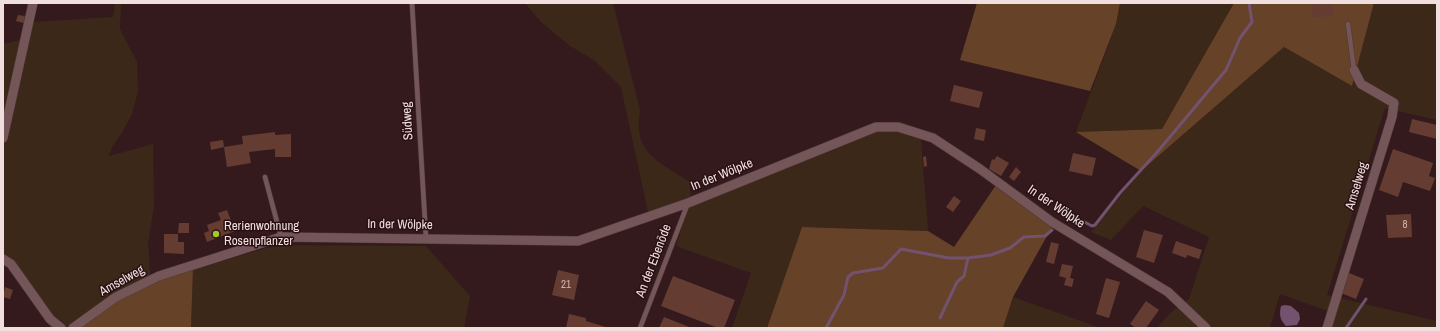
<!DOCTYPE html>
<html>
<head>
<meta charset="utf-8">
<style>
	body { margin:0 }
	#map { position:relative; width:1440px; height:331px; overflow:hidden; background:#341a1d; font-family:"Archivo Narrow",sans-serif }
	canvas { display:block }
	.frame { position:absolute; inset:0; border:4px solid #f1dedf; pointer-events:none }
</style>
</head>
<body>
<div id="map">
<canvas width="1440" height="331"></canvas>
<div class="frame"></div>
</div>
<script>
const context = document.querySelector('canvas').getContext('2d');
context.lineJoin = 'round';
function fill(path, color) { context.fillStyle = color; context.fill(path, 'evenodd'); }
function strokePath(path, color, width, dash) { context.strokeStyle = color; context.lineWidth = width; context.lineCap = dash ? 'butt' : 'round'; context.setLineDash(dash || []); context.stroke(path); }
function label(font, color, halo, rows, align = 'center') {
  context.font = font + ' "Archivo Narrow",sans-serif'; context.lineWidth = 3; context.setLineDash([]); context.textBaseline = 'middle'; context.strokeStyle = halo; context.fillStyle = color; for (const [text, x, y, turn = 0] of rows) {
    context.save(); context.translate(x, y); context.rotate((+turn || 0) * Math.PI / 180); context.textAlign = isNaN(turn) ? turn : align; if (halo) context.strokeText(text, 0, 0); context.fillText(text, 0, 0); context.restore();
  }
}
const green = new Path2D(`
	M115,3H121L120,29L137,62L138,92L132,114L123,131L112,147L109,156L153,144L154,206L148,244L151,283L121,298L81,328H50L37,300L3,256V44L28,38L33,22L113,17Z
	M525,3H613L640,110C632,153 659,162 690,182V200L876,122H901L924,130L921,140L928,231L802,227L767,328H732L751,273L676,246L689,205L650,221L621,87L594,60L570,46L540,21Z
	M1120,3H1234L1162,129L1076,132L1116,24Z
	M1374,3H1437V120L1385,108L1327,295L1437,321V328H1323L1328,311L1280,294L1270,328H1157L1170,313L1189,299L1209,237L1143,206L1111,240L1091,232L1141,171L1284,47L1352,86Z
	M277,245L426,246L470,296L464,328H191L193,270Z
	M1013,297L1101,328H1003Z`);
const forest = new Path2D(`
	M977,3H1120L1116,24L1090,91L960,60Z
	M1234,3H1374L1352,86L1284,47L1141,171L1076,132L1162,129Z
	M996,185L1052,227L1013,297L1003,328H767L802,227L928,231L954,247Z
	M193,270L191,328H81L121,298L159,279Z`);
const water = new Path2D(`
	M1285,305L1291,306L1299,313L1300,319L1297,325L1286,326C1280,320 1279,315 1281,306Z`);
const stream = new Path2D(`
	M1064,211L1092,226L1095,225L1120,193L1159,150L1226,70L1240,38L1252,22L1249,3
	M940,318L957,282L964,276L968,258
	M826,328L844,295L848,277L853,273L883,268L901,249L949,258H968L991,255L1010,248L1024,237L1045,236L1052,230
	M1346,328L1366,299`);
const building = new Path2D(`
	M1312,3H1333V16L1312,17Z
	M18,15L25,16L24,23L16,21Z
	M954,85L983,92L979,108L950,101Z
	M1412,119L1437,125V139L1409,132Z
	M976,128L986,130L984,141L974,139Z
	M275,132V135L291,134V157H275V149L249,152L251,163L227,167L224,147L243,144L242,136Z
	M223,140L224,147L211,150L210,142Z
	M1393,149L1433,163L1429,176L1435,178L1430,191L1403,182L1398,197L1379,190Z
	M1073,153L1096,158L1092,176L1069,171Z
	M926,156L927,166L924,167L923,157Z
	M997,156L1009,163L1001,176L989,169L992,159L994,160Z
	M1016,167L1021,172L1014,181L1009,177Z
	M954,196L961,201L953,212L946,207Z
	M227,210L235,231L207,242L204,233L209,231L207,225L221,220L218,213Z
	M1411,214L1412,237L1388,238L1386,215Z
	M179,223H189V233H178Z
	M1144,230L1163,235L1154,263L1136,257Z
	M164,234H178V242H184V254L164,253Z
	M1176,241L1202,250L1199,259L1187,255L1186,258L1172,253Z
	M1051,242L1059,244L1054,264L1046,262Z
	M1062,264L1073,266L1070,278L1074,279L1072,287L1064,285L1066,278L1059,276Z
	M558,270L579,275L574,300L552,295Z
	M1349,273L1364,279L1356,299L1341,293Z
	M673,276L735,300L724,328H718L661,306Z
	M1106,278L1120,282L1109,318L1096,314Z
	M5,287L13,290L10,299L3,297Z
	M1146,301L1159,310L1146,328H1136L1130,324Z
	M569,314L586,318V321L609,328H566Z
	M664,317L692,328H659Z`);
const service = new Path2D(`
	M412,3L426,238
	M1348,24L1354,70
	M265,177L281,237
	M640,328L688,203`);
const minor = new Path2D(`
	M3,138L33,3
	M3,259L11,264L50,319L61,328
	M73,328L116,297L159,276L281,237L578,241L688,203L876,127H898L933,138L980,169L1052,222L1168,292L1206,328
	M1327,328L1392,117L1394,103L1361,84L1354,70`);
const markers = [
	[216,234,4,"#a3c927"]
];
const numberNames = [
	["8",1405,225],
	["21",566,285]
];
const streetNames = [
	["Südweg",408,121,-93],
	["In der Wölpke",722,175,-22],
	["Amselweg",1357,186,-73],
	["In der Wölpke",1056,207,34],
	["In der Wölpke",400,225,1],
	["An der Ebenöde",654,261,-69],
	["Amselweg",122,281,-29]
];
const poiNames = [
	["Rerienwohnung",224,227],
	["Rosenpflanzer",224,242]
];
fill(green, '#3c2818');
fill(forest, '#654228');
fill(water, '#735270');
strokePath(stream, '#735270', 3);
fill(building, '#653c31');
strokePath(service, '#4e383b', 5.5);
strokePath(minor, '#4e383b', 10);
strokePath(service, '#755658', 4.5);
strokePath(minor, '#755658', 9);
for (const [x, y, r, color] of markers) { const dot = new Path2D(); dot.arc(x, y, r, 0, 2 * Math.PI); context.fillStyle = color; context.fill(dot); strokePath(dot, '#291013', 1.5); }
label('11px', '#ceb6b4', null, numberNames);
label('13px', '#f1dedf', '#291013', streetNames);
label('13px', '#f1dedf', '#291013', poiNames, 'left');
</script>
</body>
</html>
